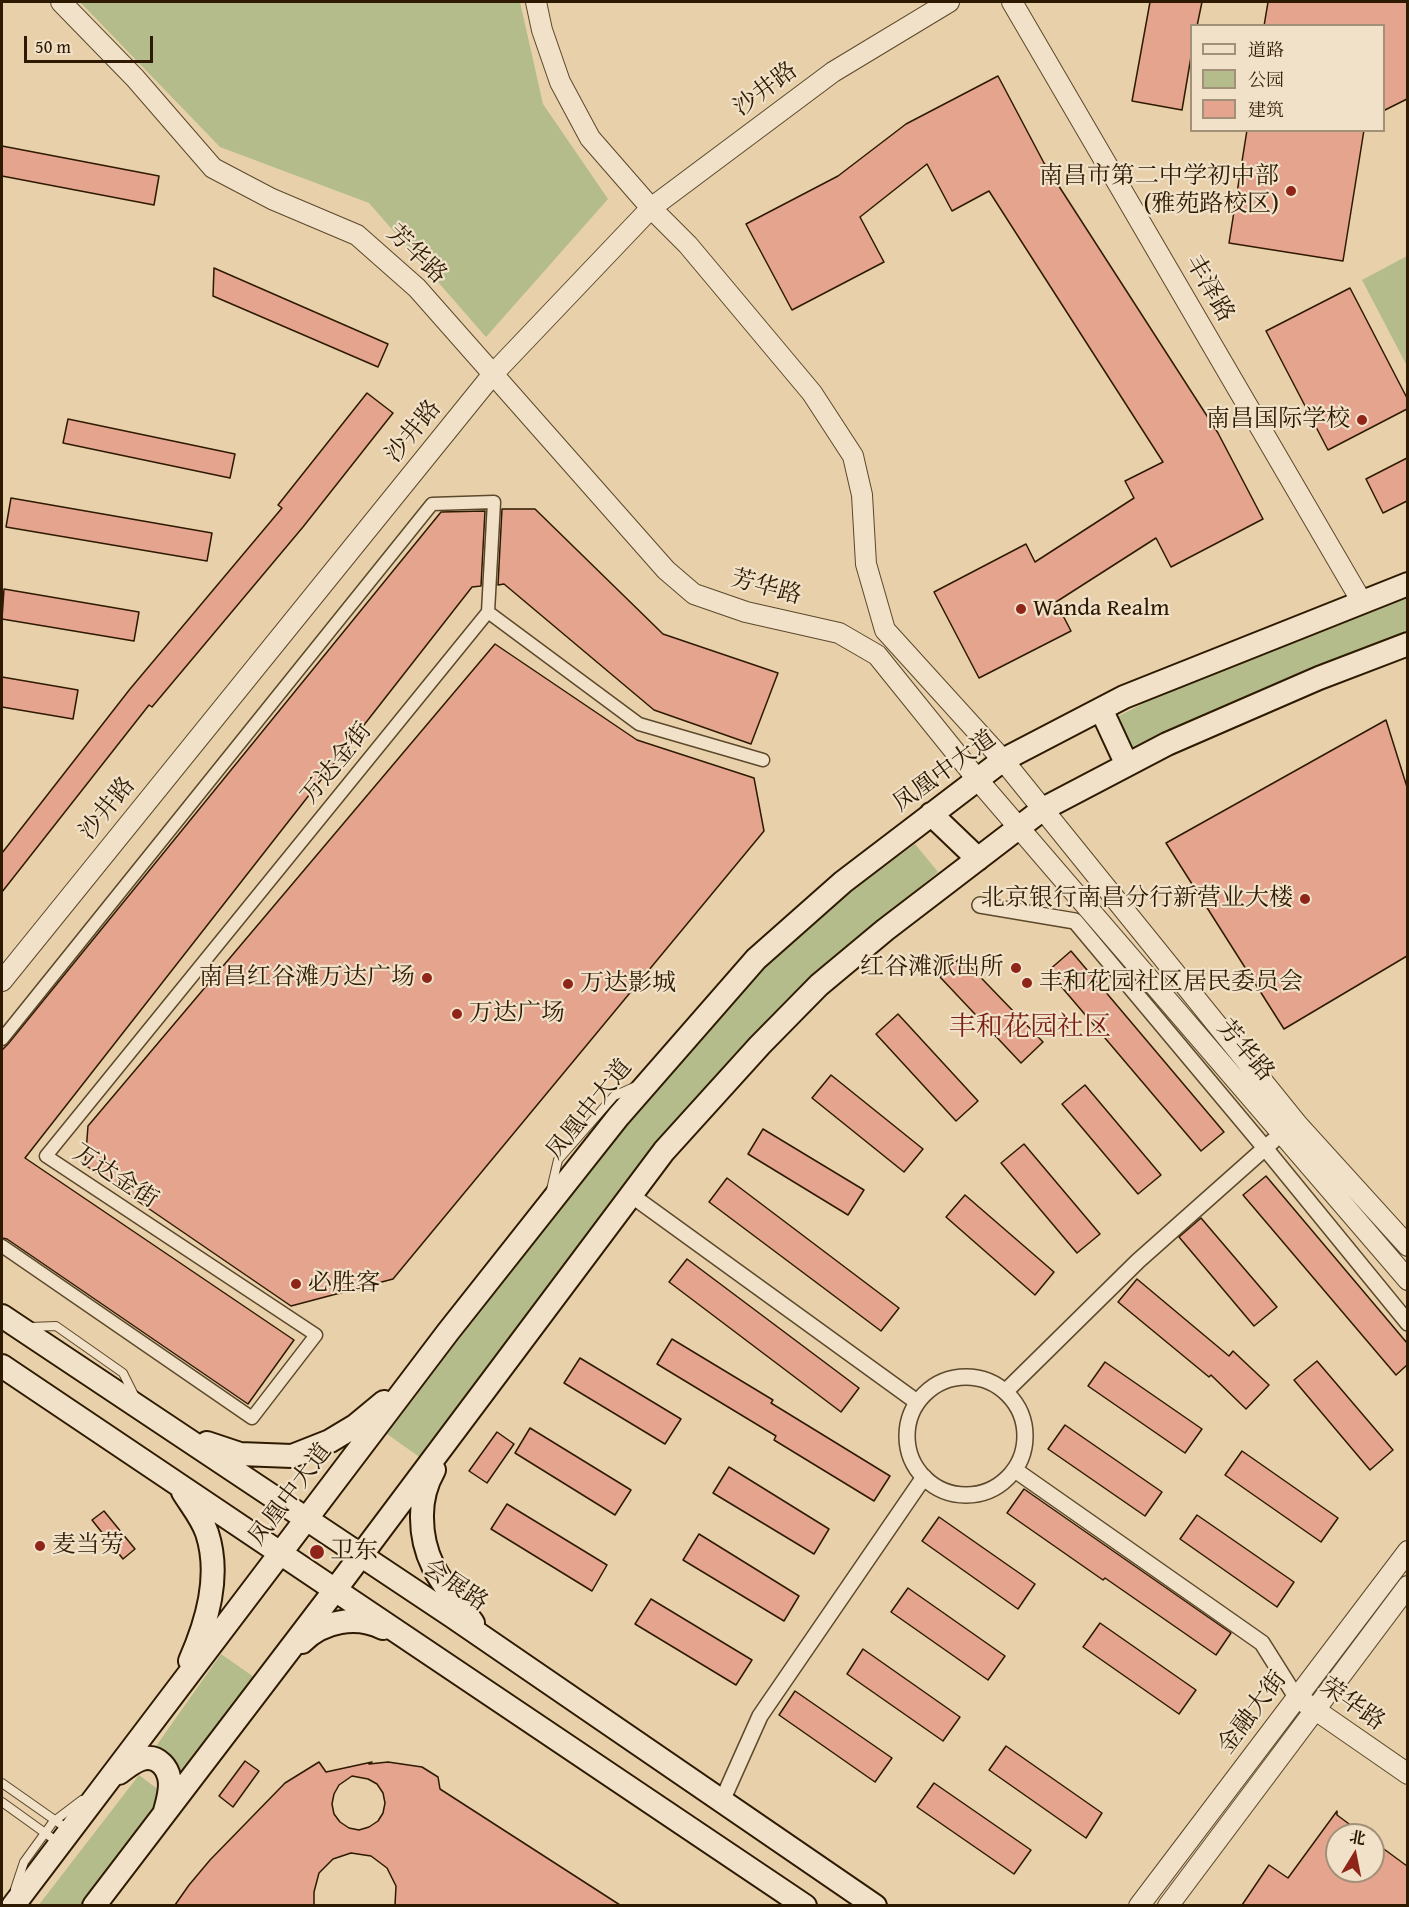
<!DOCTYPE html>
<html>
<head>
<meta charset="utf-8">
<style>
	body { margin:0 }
	#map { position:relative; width:1409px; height:1907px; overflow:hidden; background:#e8d1aa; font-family:"Gentium Book Plus","Noto Serif SC",serif }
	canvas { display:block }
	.frame { position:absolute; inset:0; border:3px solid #2e1a00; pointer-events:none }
	.legend { position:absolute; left:1190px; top:24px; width:195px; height:108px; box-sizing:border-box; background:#f0e1c8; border:2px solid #a29178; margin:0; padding:8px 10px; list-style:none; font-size:18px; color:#2e1a00 }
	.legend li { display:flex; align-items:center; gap:12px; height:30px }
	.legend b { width:30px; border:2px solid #a29178 }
	.north { position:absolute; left:1325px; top:1823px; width:60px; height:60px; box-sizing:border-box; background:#f0e1c8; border:2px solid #a29178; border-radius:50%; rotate:10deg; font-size:16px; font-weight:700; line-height:24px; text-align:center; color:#2e1a00 }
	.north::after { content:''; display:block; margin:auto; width:21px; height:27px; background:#8f2418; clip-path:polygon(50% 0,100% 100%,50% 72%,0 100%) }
	.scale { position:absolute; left:24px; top:36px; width:129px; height:27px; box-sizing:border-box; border:3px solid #2e1a00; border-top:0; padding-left:8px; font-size:18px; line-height:21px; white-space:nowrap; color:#2e1a00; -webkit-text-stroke:4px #f0e1c8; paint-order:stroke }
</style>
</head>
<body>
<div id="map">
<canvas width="1409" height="1907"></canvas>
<div class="frame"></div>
<ul class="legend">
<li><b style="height:8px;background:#f0e1c8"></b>道路</li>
<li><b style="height:16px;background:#b3bc8a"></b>公园</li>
<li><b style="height:16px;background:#e4a48e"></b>建筑</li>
</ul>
<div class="north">北</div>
<div class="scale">50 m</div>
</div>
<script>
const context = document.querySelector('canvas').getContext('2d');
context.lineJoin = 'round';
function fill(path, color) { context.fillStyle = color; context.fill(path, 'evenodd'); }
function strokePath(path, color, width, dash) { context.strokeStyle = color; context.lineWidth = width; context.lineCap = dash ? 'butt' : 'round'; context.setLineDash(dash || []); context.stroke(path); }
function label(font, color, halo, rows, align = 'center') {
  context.font = font + ' "Gentium Book Plus","Noto Serif SC",serif'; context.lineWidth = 4.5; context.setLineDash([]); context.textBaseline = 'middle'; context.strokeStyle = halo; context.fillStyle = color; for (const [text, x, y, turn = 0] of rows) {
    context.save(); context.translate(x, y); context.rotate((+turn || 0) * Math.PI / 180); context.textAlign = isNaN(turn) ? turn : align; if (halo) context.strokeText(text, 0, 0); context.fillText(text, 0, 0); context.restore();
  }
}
const green = new Path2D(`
	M80,2H520L543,104L608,199L486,337L369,203L220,147Z
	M1407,256V366L1362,280Z
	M1407,594V636L1142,749L1130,747L1117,722L1119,716L1203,672Z
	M915,844L938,872L808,981L686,1108L421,1458L387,1434L551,1218L673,1065L767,964L846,895Z
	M221,1654L254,1677L176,1789L142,1766Z
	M139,1775L168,1797L84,1905L38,1906Z`);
const building = new Path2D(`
	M1150,2H1202L1197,26H1191V57L1182,110L1132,101Z
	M1268,2H1407V99L1383,111V26H1264Z
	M998,76L1044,163L1218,433L1263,519L1171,567L1156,538L1056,602L1071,631L979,678L934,592L1026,544L1035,562L1134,498L1125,481L1163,462L989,191L952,211L927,164L860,217L884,262L792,310L746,224L838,176L906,124Z
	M1247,130H1364L1343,261L1229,243Z
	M2,146L159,176L154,205L2,176Z
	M214,268L388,344L378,367L213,296Z
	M1350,288L1407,398V409L1328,450L1266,331Z
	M367,393L393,413L303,527L152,707L149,705L2,892V853L130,689L282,508L278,505Z
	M68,419L235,454L230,478L63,443Z
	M1407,458V501L1383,513L1366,479Z
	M11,498L212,533L207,561L6,527Z
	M502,509H535L663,634L778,673L751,744L654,710L504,584L498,585Z
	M485,511L481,586L472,587L25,1158L294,1340L248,1404L7,1239L2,1238V1050L8,1044L441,512Z
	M4,589L139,612L134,641L2,619Z
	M495,644L637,740L754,778L764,831L393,1279L291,1306L85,1165L88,1126Z
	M2,677L78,690L73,719L2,707Z
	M1386,720L1407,787V956L1284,1029L1166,843Z
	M1071,951L1224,1132L1201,1151L1048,971Z
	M961,957L1043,1042L1021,1063L940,977Z
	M898,1014L978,1101L956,1121L876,1034Z
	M831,1075L923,1149L904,1172L812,1098Z
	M1085,1085L1161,1175L1138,1194L1062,1104Z
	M763,1129L864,1190L848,1215L748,1154Z
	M1024,1144L1100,1234L1077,1253L1001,1163Z
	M1266,1176L1407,1343V1365L1396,1375L1243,1195Z
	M727,1178L899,1308L881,1331L709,1202Z
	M965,1195L1054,1272L1035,1295L946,1217Z
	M1201,1218L1277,1307L1254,1326L1179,1237Z
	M687,1259L859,1388L841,1412L669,1282Z
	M1137,1279L1229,1356L1233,1351L1269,1385L1246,1409L1211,1375L1209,1377L1118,1302Z
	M672,1339L773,1400L771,1403L890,1476L874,1501L774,1440L776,1436L657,1364Z
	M580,1358L681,1419L665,1444L564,1383Z
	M1317,1361L1393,1450L1370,1470L1294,1380Z
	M1105,1362L1202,1429L1185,1453L1088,1386Z
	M1065,1425L1162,1492L1145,1516L1048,1449Z
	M530,1428L631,1490L615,1515L515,1453Z
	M497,1432L514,1444L487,1483L469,1471Z
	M1242,1451L1338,1518L1321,1542L1225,1475Z
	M729,1467L829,1529L814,1554L713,1493Z
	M1024,1489L1231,1633L1216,1655L1105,1578L1103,1580L1007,1513Z
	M507,1504L607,1565L592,1591L491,1529Z
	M104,1511L135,1549L123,1559L92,1520Z
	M1197,1515L1294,1582L1277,1607L1180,1539Z
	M939,1517L1035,1584L1018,1609L922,1541Z
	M699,1534L799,1596L784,1621L683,1560Z
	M908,1588L1005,1656L988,1680L891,1612Z
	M651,1599L752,1660L736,1685L635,1624Z
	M1100,1623L1196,1690L1179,1714L1083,1647Z
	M863,1649L960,1717L943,1741L847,1674Z
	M795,1691L892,1758L875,1782L779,1715Z
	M1006,1746L1102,1813L1086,1838L989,1770Z
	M245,1761L259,1771L233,1807L219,1796Z
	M319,1762L326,1772L372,1762L369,1764L388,1762L422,1767L438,1777L440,1789L620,1905H395L396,1886L387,1868L371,1856L351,1853L333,1859L319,1873L314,1892V1905H175L189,1885L210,1860L285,1783ZM352,1776L368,1779L377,1784L383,1793L385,1803L383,1813L378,1821L369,1827L359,1830L349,1828L340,1822L334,1814L332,1804L334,1794L339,1785Z
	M934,1783L1031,1850L1014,1874L917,1807Z
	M1337,1811V1815L1364,1835H1337V1871H1373V1841L1407,1866V1905H1242L1269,1865L1288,1878Z`);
const service = new Path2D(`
	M551,1190L558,1160L614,1096L634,1087
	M30,1327L56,1326L123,1373L135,1397
	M2,1783L69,1830
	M2,1802L59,1843
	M15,1889L24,1862L53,1822L82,1800`);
const pedestrian = new Path2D(`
	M488,612L639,724L763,760
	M2,1039L432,504L494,502L488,612L46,1156L316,1335L252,1418L2,1246`);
const minor = new Path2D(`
	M980,905L1075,921L1265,1148L1408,1323
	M631,1195L917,1402
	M907 1436a59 59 0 1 1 118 0a59 59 0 1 1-118 0Z
	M1006,1391L1138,1261L1273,1141
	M1015,1470L1262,1643L1296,1697
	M722,1801L760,1716L924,1477`);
const tertiary = new Path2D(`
	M61,2L135,78L213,168L272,199L357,235L417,288L666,570L694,594L746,612L839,633L877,655L977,779L1408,1280
	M536,2L542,30L560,82L590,138L651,208L688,245L812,393L853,456L862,495L866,564L885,630L1003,760L1298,1125L1408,1246
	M1012,2L1362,602
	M2,981L493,374L651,208L833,72L949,2
	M1304,1702L1408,1774
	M1139,1906L1408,1551
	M1168,1906L1408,1586`);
const secondary = new Path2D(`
	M1101,709L1127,765
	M931,814L978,859
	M2,1316L452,1616L875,1906
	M2,1366L805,1906
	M207,1443L240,1454L292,1456L330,1441L355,1426L384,1402
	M434,1470C426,1484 422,1499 422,1515C421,1563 446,1587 473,1623
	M183,1492C191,1505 202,1518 207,1533C221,1576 207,1622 190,1661
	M302,1642C323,1621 356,1615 383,1628
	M119,1773C132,1763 148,1750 162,1764C165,1767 168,1772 169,1777C172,1788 168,1800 165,1811
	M13,1906L448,1332L618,1117L756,959L843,882L1003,760L1124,697L1408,584
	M94,1906L335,1590L664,1151L760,1045L819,985L885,930L1043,809L1167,744L1319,678L1408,644`);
const markers = [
	[1291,191,6,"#8f2418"],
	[1362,420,6,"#8f2418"],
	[1021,609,6,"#8f2418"],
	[1305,899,6,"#8f2418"],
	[1016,968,6,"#8f2418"],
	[427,978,6,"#8f2418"],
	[1027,983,6,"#8f2418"],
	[568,984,6,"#8f2418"],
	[457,1014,6,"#8f2418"],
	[296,1284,6,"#8f2418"],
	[40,1546,6,"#8f2418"],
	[317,1552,8,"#8f2418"]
];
const streetNames = [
	["沙井路",766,90,-37],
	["芳华路",416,255,44],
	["丰泽路",1209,289,60],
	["沙井路",414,432,-51],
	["芳华路",766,588,15],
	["万达金街",337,764,-51],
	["凤凰中大道",945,772,-36],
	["沙井路",108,809,-51],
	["芳华路",1245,1051,49],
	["凤凰中大道",590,1110,-51],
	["万达金街",115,1177,33],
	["凤凰中大道",291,1495,-53],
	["会展路",455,1586,34],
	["荣华路",1352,1705,35],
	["金融大街",1253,1713,-53]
];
const poiNames = [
	["南昌市第二中学初中部",1279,177,"right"],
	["(雅苑路校区)",1279,205,"right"],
	["南昌国际学校",1350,420,"right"],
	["Wanda Realm",1033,609],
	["北京银行南昌分行新营业大楼",1293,899,"right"],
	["红谷滩派出所",1004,968,"right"],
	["南昌红谷滩万达广场",415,978,"right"],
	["丰和花园社区居民委员会",1039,983],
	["万达影城",580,984],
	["万达广场",469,1014],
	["必胜客",308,1284],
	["麦当劳",52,1546],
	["卫东",330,1552]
];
const quarterNames = [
	["丰和花园社区",1030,1028]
];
fill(green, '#b3bc8a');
fill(building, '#e4a48e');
strokePath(building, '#2e1a00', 1.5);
strokePath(service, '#5c482a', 10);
strokePath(pedestrian, '#5c482a', 15);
strokePath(minor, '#5c482a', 18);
strokePath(tertiary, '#5c482a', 22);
strokePath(secondary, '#2e1a00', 26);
strokePath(service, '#f0e1c8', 8);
strokePath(pedestrian, '#f0e1c8', 12);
strokePath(minor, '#f0e1c8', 15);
strokePath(tertiary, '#f0e1c8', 20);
strokePath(secondary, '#f0e1c8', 22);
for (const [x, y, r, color] of markers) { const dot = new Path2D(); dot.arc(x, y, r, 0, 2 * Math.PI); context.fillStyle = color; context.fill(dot); strokePath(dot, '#f0e1c8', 2); }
label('24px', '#2e1a00', '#f0e1c8', streetNames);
label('24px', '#2e1a00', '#f0e1c8', poiNames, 'left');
label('27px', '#7a1f14', '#f0e1c8', quarterNames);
</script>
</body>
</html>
